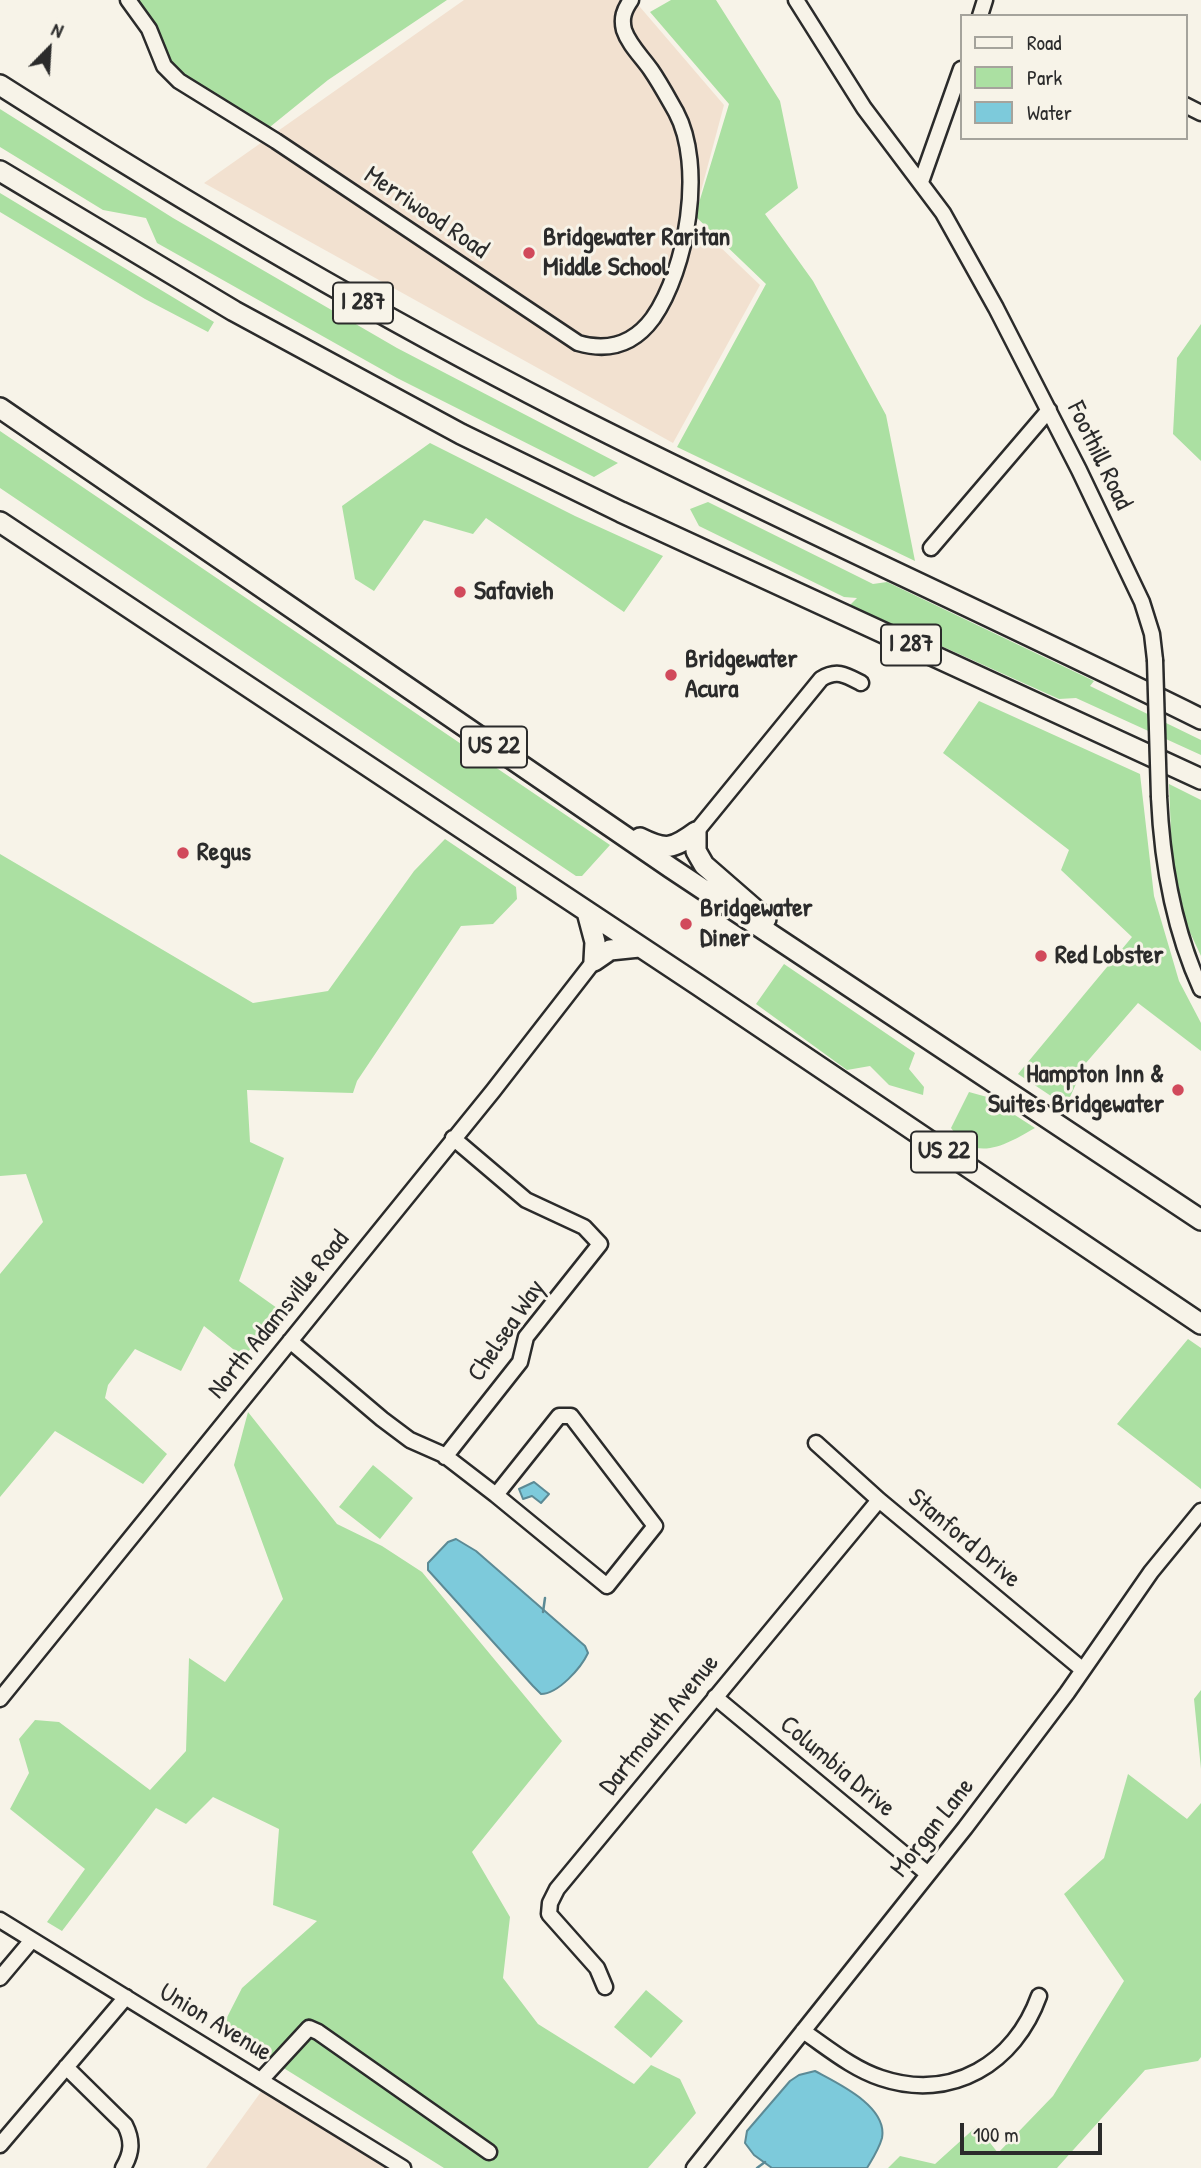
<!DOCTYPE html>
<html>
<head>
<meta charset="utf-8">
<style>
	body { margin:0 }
	#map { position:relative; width:1201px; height:2168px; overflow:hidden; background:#f7f3e8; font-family:"Patrick Hand",sans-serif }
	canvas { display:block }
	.legend { position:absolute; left:960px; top:14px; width:228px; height:126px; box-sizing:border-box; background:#f7f3e8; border:2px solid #a5a39c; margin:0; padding:9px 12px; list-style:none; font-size:21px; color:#2b2b2b }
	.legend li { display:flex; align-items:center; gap:14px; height:35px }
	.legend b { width:35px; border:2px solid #a5a39c }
	.north { position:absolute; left:14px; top:14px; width:70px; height:70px; -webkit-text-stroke:5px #f7f3e8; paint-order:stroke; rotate:24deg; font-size:19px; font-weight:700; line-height:28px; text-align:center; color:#2b2b2b }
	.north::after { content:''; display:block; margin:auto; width:24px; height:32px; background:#2b2b2b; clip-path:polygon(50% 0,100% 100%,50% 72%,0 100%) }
	.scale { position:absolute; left:960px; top:2123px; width:142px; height:32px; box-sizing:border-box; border:4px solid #2b2b2b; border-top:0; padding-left:9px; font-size:21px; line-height:24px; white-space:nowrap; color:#2b2b2b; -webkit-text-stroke:5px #f7f3e8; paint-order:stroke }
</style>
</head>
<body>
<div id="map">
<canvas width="1201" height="2168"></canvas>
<ul class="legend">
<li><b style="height:9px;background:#f7f3e8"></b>Road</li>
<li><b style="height:19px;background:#abe0a2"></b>Park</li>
<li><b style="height:19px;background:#7dcadb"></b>Water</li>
</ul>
<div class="north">N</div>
<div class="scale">100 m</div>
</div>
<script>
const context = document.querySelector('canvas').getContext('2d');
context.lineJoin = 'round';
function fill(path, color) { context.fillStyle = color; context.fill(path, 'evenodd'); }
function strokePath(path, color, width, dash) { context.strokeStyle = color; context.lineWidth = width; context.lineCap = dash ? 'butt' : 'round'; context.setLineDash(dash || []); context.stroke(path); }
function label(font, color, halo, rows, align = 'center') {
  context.font = font + ' "Patrick Hand",sans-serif'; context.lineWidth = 6; context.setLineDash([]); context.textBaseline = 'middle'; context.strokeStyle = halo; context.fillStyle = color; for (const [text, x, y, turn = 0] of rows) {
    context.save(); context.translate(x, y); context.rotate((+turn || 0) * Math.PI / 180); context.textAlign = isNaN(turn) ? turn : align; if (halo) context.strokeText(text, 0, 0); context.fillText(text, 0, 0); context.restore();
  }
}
const built = new Path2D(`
	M464,0H634L724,105L693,221L760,285L673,443L204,183Z
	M263,2089L389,2168H206Z`);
const green = new Path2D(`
	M129,0H447L328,80L260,135L168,72Z
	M671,0H716L780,101L798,188L765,214L813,281L886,415L915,561L677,447L766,284L695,216L729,104L650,12Z
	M0,109L173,218L397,348L618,463L594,477L397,378L157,243L146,218L103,210L0,147Z
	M0,193L214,322L208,332L145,299L0,212Z
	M1201,324V461L1173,434L1177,358Z
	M0,431L610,845L582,876H576L0,488Z
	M430,443L575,516L663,556L624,612L486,518L473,534L424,520L374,591L355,579L342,506Z
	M708,502L873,584L887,582L1094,681L1090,686L1201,740V755L1076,698L1059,699L850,605L857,598L844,597L699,526L690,509Z
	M979,701L1140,774L1154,896L1179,981L1201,1023V1051L1138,1003L1085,1064L1066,1106L1018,1074L1132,937L1061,870L1069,850L943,753Z
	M1169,784L1201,800V956L1187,926L1172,858Z
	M445,839L516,887L517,899L493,924L461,926L357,1081L353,1093L247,1090L250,1142L284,1158L239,1281L284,1313L243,1357L204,1326L181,1371L135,1349L108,1385L105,1398L167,1454L143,1484L55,1431L0,1497V1274L43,1222L26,1174L0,1176V854L253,1003L328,991L414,871Z
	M784,964L915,1053L909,1069L924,1087L923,1095L889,1085L870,1066L847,1070L756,1004Z
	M969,1092L987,1097L1035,1128C1015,1139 989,1157 966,1144C960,1141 955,1133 951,1128Z
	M1188,1339L1201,1348V1489L1117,1424Z
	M248,1412L337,1524L382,1546L422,1572L562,1741L472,1852L510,1917L503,1978L538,2024L634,2084L651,2065L680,2079L696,2113L648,2168H444L221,2029L242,1988L317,1921L273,1905L279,1829L213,1797L186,1824L156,1808L62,1931L47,1922L85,1869L10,1809L29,1773L19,1739L35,1720L59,1722L150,1790L186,1751L189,1658L225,1682L283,1599L234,1465Z
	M373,1465L413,1498L380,1539L339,1507Z
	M1201,1690V1769L1194,1699Z
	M1128,1774L1187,1819L1201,1803V2057L1198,2061L1145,2070L1057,2168H888L900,2156L935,2164L977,2126L998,2153L1053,2096L1124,1981L1064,1894L1104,1858Z
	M646,1990L683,2021L651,2058L614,2027Z`);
const water = new Path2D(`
	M534,1482L549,1494L541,1503L532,1496L523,1499L519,1489Z
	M456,1539L476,1551L585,1646L588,1653C581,1668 558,1694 541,1694L533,1686L428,1570V1563L448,1542Z
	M815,2071C837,2083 888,2106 882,2138C879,2149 873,2158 867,2168H772L754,2155L745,2143L747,2131L790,2081L799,2075Z`);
const stream = new Path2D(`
	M543,1612L545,1598
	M757,2168L765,2162`);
const minor = new Path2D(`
	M128,0L149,29L164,66L179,81L276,141L578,343C609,352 634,344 653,318C687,269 705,166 676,112C668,98 660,83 651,70C642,57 629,45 624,30C621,18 624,10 631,0
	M796,0L864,108L943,213L996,308L1079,470L1142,602L1152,634L1155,660
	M980,16L985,0
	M1185,105L1201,113
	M921,182L961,69
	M931,548L1049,410
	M1159,797C1162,864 1173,928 1201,989
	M696,832L821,679C837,669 846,675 861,683
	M290,1341L382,1419L410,1440L444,1455L496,1495
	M559,1416H571L655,1526L607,1586L496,1495Z
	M816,1443L879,1500L1083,1670
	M445,1457L520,1362L526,1337L600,1244L584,1227L526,1200L453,1138
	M715,1697L928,1874
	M0,1699L493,1091L594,961
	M0,1920L403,2168
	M0,1978L32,1940
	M605,1987L597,1968L549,1914L550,1903L557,1889L879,1500
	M803,2031C828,2048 853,2069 881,2078C952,2102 1015,2063 1039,1996
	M66,2067L125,2125C133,2141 132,2153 123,2168
	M261,2080L309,2028L318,2032L489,2152
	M0,2145L126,1997
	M694,2168L965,1828L1067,1693L1151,1572L1201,1511`);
const highway = new Path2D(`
	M0,85C182,201 369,311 562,410C772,517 989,614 1201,719
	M0,171L234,311L461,434L621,512L1201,779
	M0,408L671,868L1201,1220
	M0,522L698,985L1201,1324
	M696,832V851L704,865L766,919
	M640,838C666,851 673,849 696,832
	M587,912L595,942L594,961
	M594,961L610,950L639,947`);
const minorBridge = new Path2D(`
	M1155,660L1159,797`);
const markers = [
	[529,253,7,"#d1495b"],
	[460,592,7,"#d1495b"],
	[671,675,7,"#d1495b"],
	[183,853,7,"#d1495b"],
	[686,924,7,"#d1495b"],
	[1041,956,7,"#d1495b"],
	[1178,1090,7,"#d1495b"]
];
const shields = [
	[363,303,60],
	[911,645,60],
	[494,747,66],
	[944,1152,66]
];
const shieldNames = [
	["I 287",363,303],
	["I 287",911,645],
	["US 22",494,747],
	["US 22",944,1152]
];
const streetNames = [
	["Merriwood Road",426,213,34],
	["Foothill Road",1099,456,64],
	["North Adamsville Road",279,1315,-51],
	["Chelsea Way",507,1331,-56],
	["Stanford Drive",964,1539,40],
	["Dartmouth Avenue",660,1725,-51],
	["Columbia Drive",837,1767,40],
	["Morgan Lane",933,1828,-52],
	["Union Avenue",215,2023,31]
];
const poiNames = [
	["Bridgewater Raritan",543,238],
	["Middle School",543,268],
	["Safavieh",474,592],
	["Bridgewater",685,660],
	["Acura",685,690],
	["Regus",197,853],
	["Bridgewater",700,909],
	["Diner",700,939],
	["Red Lobster",1055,956],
	["Hampton Inn &",1164,1075,"right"],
	["Suites Bridgewater",1164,1105,"right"]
];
fill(built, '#f2e1d0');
fill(green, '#abe0a2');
fill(water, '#7dcadb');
strokePath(water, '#5c8a95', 2);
strokePath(stream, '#5c8a95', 2.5);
strokePath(minor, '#2b2b2b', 19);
strokePath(highway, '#2b2b2b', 24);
strokePath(minor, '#f7f3e8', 14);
strokePath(highway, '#f7f3e8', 19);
strokePath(minorBridge, '#2b2b2b', 19, []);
strokePath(minorBridge, '#f7f3e8', 14);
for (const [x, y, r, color] of markers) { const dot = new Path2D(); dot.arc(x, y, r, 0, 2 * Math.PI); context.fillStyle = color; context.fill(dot); strokePath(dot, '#f7f3e8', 2.5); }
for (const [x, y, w] of shields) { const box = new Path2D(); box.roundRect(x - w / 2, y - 20.5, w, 41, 5); context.fillStyle = '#f7f3e8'; context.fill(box); strokePath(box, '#2b2b2b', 2); }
label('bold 24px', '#2b2b2b', null, shieldNames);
label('26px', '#2b2b2b', '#f7f3e8', streetNames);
label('bold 26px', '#2b2b2b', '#f7f3e8', poiNames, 'left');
</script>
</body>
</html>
